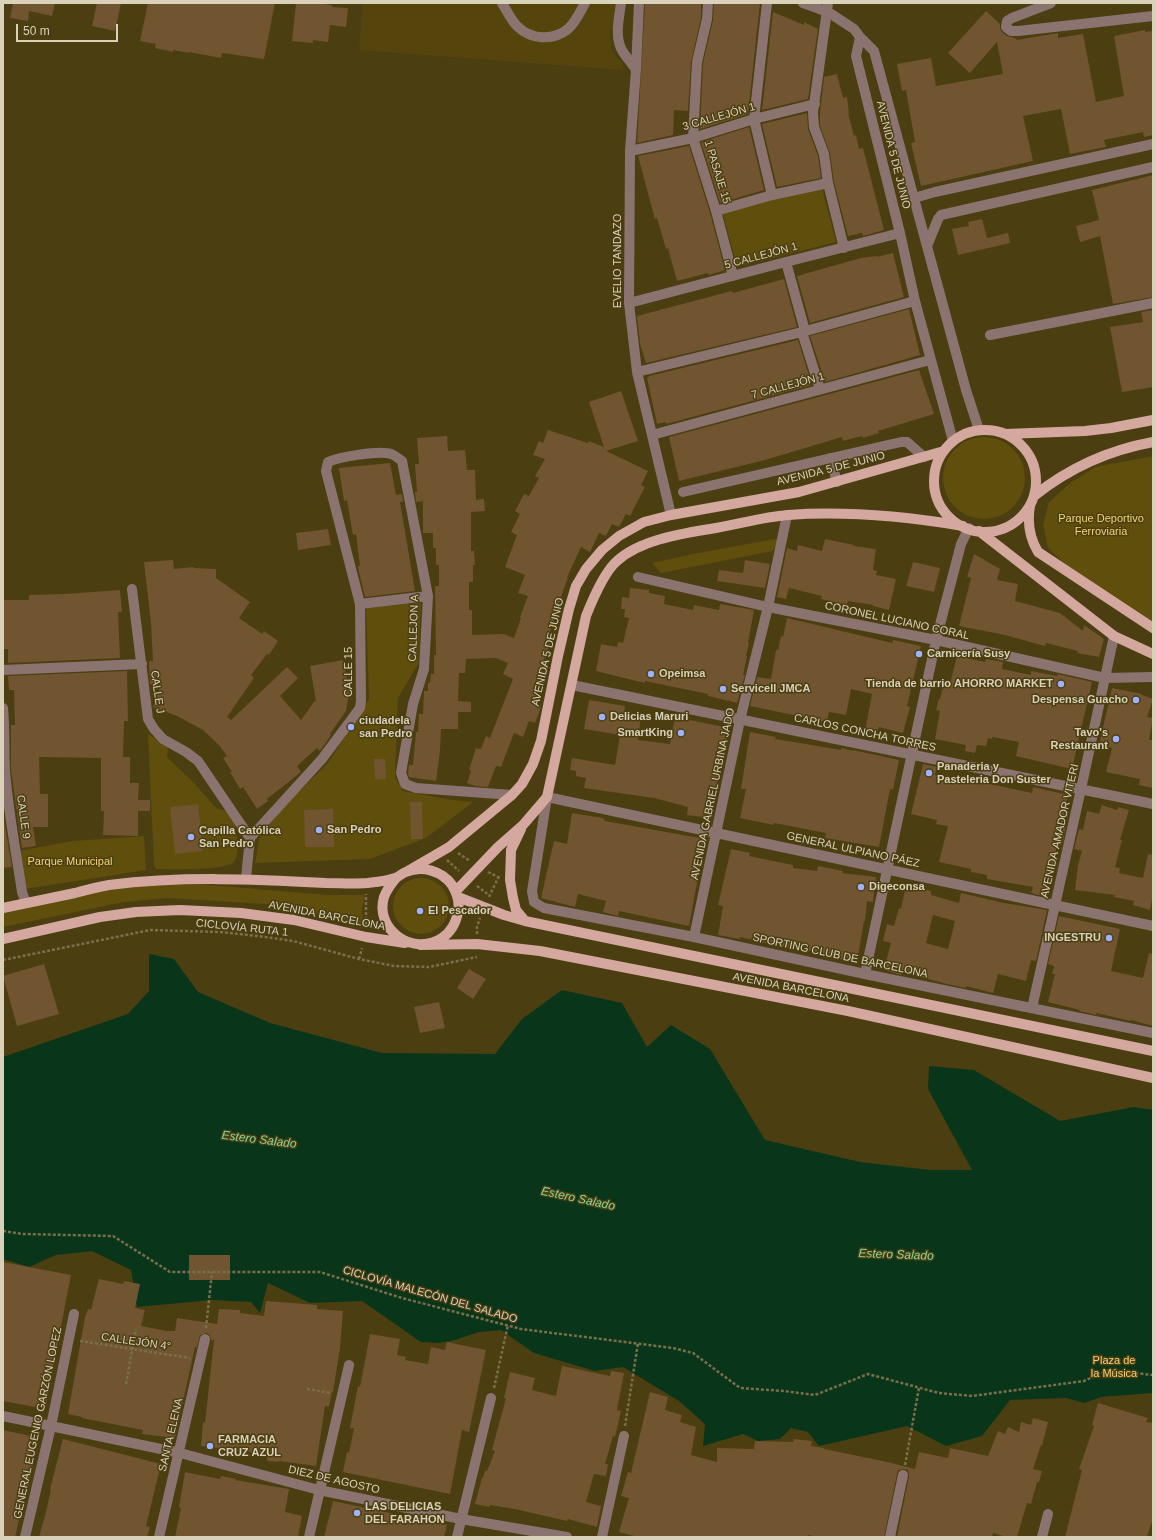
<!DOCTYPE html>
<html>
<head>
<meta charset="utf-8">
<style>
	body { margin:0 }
	#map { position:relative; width:1156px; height:1540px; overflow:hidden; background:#4b3e11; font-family:Arial,sans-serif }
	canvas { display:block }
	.frame { position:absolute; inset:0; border:4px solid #d9d1ba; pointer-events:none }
	.scale { position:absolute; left:16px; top:24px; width:102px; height:18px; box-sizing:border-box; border:2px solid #d9d1ba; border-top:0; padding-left:5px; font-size:12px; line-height:14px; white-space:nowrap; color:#d9d1ba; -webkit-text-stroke:3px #4b3e11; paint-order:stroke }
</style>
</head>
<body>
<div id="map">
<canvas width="1156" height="1540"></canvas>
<div class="frame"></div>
<div class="scale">50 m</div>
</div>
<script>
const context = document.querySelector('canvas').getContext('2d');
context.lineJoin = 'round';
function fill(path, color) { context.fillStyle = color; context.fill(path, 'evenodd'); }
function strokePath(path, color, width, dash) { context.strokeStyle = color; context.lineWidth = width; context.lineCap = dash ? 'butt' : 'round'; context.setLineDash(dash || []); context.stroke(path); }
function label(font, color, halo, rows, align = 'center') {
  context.font = font + ' Arial,sans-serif'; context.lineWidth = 3; context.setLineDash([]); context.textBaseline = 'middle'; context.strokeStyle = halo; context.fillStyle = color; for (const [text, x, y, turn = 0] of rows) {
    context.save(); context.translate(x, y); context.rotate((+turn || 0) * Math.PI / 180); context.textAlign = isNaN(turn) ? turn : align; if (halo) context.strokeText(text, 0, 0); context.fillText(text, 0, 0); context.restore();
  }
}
const built = new Path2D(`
	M363,3H626L622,30H610L611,49L612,52L622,62L623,70L359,50Z`);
const green = new Path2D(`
	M821,185L836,242L737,267L722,210Z
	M943 478a41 41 0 1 1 82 0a41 41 0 1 1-82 0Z
	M1153,456V634L1074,573L1048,548L1043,525L1049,502L1069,484L1095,467Z
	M780,538L773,551L661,573L652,563L693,554Z
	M421,603L418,664L398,698L395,777L403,791L452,800L473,802L426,838L370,859L255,863L259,839L283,807L328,763L369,699L366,607Z
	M148,734L168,746L167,757L194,783L215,807C219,810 225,809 229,813C236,819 237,836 237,845C237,850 238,858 234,862C226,871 170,869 156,869L154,865Z
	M144,836L146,870L25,889L18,851L73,841Z
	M393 906a28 28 0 1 1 56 0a28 28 0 1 1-56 0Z
	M152,884L209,885L327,895H365L362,909L363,924L281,905L168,898L124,902L3,927V912L92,892Z`);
const water = new Path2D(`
	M149,954L174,959L198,992L270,1023L382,1053L495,1054L522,1019L562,990L622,1003L647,1047L671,1025L710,1049L765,1140L860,1162L930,1170H972L928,1089L929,1066L974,1070L1060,1121L1134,1107L1153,1110V1393L1101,1397L1084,1403L1066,1398L1010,1400L982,1436L946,1446L907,1426L819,1446L808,1432L791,1428L780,1439L758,1441L743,1434L703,1446L705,1424L679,1401L623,1367L595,1371L534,1353L501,1330L479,1332L455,1340L439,1343L421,1342L362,1301L310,1303L268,1283L260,1313L251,1302L212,1300L137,1307L131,1270L92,1251L56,1255L29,1267L3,1259V1057L128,1014L149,991Z`);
const building = new Path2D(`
	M13,3H55L52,16L29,11L28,21L10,18Z
	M97,3H121L115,31L92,26Z
	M148,3H275L264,59L222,53L221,58L189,52V53L173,50V52L155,48L156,44L140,41Z
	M296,3H316L332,5V7L348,8L346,27L330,25L328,42L313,40V43L292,41Z
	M645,3H701V18L691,62L688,111L674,110L673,135L637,143Z
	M714,3H760L748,114L700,129L703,63L713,20Z
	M986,11L1000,24V29L1002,32L1007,36L1015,38L1017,40L1058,33V38L1083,34L1096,102L1124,96L1114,36L1145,30V32L1153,31V135L1144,137L1143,132L1104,140L1106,147L1070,154L1061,109L1023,116L1033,161L921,186L911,143L915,142L906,90L902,91L897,64L931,58L936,86L1003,74L997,42L970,73L948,53Z
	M773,12L804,25V22L818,29L808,99L762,110Z
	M837,74L843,98L847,97L849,113H848L854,136L856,135L859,149L863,148L884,230L863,236L862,233L848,236L834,182L830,153L820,126V112L824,77Z
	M807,113L808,129L818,156L821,178L777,187L762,124Z
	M749,127L764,190L720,203L701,142Z
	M689,146L710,213L725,270L709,275L708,273L677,281L668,248L666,249L657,218L655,219L638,156Z
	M1153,175V297L1113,304L1100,236L1080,242L1076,226L1099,220L1092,190Z
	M982,219L987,238L1008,233L1010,243L958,255L952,229L969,226L968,222Z
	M893,253L904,297L810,323L797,276L861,258L877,256V257Z
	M784,279L797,327L646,363L640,344L637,316L732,291L733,293Z
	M909,309L920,355L825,382L810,336Z
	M1153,310V387L1122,392L1110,327L1143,322L1141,312Z
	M798,340L812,385L666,424V422L657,424L647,378L649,377V376Z
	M919,370L934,414L878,431L879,433L863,438L862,436L843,441L842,437L765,460L679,481L669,437Z
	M621,391L638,441L606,451L648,471L641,485L645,487L630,516L626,514L619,527L612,524L606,536L599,533L590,552L581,547L567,577H568L557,609H558L546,643L550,644L543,662L545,663L541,675L546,677L536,706L541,707L535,723L529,721L523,737L514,733L501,767L496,766L488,787L475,786L467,783L471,771L469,770L476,748L481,749L486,736L490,738L513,679L503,674L508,663L496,658L466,659L465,673H459L458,701L471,702V712H458V729H441L440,751L436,781L409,777L408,774L409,765H413L416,732H418L419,714H423L424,691H428V683H430L431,674H434V655H436L435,586H439V565H436V548H433V533H423V501L416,502L415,492H417L415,464H419L417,438L447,436L448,451L465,450L467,470H475L476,500L484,499L485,511L471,512V551H474L475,565H473V582H469V610H472V635L504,634L514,638L521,618L520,617L528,596L518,593L525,575L505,567L517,535L511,532L520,514L515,511L524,494L529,496L539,478L535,476L545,459L533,455L539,441L543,443L548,430L588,443L589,441L604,447L589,402Z
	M390,463L396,495L402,494L403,502H400L415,591L365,597L359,572L358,566H360L356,534L353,535L347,500L344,501L339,468Z
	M328,529L331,545L298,550L296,533Z
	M825,539L854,545V546L876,549L873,570L877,571L876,575L896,579L889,610L873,606V605L848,601L847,605L821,599L822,596L789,588L786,599L777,597L787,548L797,551L798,545L822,551Z
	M974,554L1000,569L997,580L1018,584L1015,601L1060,613L1083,631L1084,625L1104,639L1099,657L1077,653L1078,651L1046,643L1045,646L1005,635L959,626L971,578L967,577Z
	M173,560L174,569L193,567L194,568L216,569V578L250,602L239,618L262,634L264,631L278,641L269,655L267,654L251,675L254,678L227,717L231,720L287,667L298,678L280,696L301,720L314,702L316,701L310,666L343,660L349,693L346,711L332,731L330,734L331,735L320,751L317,748L297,766L301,772L267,799L268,801L257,809L243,787L240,789L230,772H232L223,758L227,756L219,745L203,730L177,716L153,707L161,684H150L149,661H153L151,623L144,562Z
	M745,560L770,564L765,588L717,581L719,570L743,573Z
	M913,562L940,568L934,592L906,586Z
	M630,588L649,590V593L665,596L664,604L693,610L694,605L719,610L720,604L754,610L748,643H749L746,656H747L743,675H745L737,703L708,696V694L645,681V683L596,671L601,644L617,647L618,642L623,643L629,618L624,617L625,609H621L622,597L629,598Z
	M120,590L122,612H118L120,658L8,663V649H3V600H29V595L65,594Z
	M787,618L892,643L893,640L921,646L907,706L910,707L903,733L879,727L877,733L865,731L872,694L851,689L846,715L829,712L827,722L750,706L757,677L771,679L776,650H778L781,636L783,637Z
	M957,656L985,662L986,659L1003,662L1002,669L1031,675V671L1057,676L1058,674L1092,682L1072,769L1016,756L1019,742L992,737V739L988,738L986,746L977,745L975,753L965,751L966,745L935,739L940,711L936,710L939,699H940L944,683L950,684Z
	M127,671L128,721H124L123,757H130V783H139L138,800H150V811H138V836L103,835L104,811H101V758L39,757L40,794H48V827H33L36,846L22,848L11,770V725H15L14,690H9L8,676Z
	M1112,688L1142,694V695L1153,699L1147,717L1153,718L1149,740H1153V788L1139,785L1140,779L1106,772L1112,748L1099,745Z
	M589,700L625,706L624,713L641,715L638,740L670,744L675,717L729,728L725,754H722L711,818L687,815L688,807L654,798L584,788L586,778L576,776V771L570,770L572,758L615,765L620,735L584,729Z
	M750,732L776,737L775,739L794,742L841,750V748L853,751V750L899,760L893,790L890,789L879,847L825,838L826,833L774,823V825L740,818L746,789H741Z
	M374,759H385L386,779H375Z
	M923,764L937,767L935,775L961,781L962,778L1032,793L1033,787L1068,795L1062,825L1066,826L1062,845L1057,844L1046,897L1031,893L1033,887L987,879V875L971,872V869L939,862L948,826L936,824L937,820L911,814Z
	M410,802H422L423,839H411Z
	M198,804L203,851L175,854L170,807Z
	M1102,805L1117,810L1118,807L1129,810L1120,840H1122L1115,867L1120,868L1119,873L1143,878L1148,854L1153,855V894L1150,910L1133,905L1134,901L1114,897L1115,895L1075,890L1078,865L1082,851L1074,849L1079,829L1083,830L1087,811L1099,814Z
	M333,809L334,847H305L304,810Z
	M3,812L6,832L12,867L3,868Z
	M572,813L603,818L605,821L705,839L689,926L619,911L618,916L603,912L606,901L578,894L575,907L541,898L554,841L567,844Z
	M731,849L750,853L749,856L793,865V868L817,871L818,866L843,871L842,873L876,877L873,902L867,901L865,921H864L857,962L826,957L827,954L774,945L740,937V939L718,935L723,906L718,905Z
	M906,885L931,891V895L959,903L961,893L1004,903L1047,910L1036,961L1031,960L1026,981L998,974L993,993L966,986V988L947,984L902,972L901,975L884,970L891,943L883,941L887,924L894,926L899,908L901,909ZM933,915L955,921L948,949L926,943Z
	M1059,916L1120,929L1111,971L1143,978L1149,953L1153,954V1026L1131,1020V1021L1096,1013V1015L1079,1011L1080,1010L1048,1002L1055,974H1052L1054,966L1048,964Z
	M44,964L59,1014L17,1026L3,976Z
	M469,969L486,979L473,999L457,988Z
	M439,1002L445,1028L420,1033L414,1007Z
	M189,1255H230V1280H189Z
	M3,1262L71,1275L45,1409L3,1401Z
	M99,1279L123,1284L124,1281L140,1284L135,1308L145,1310L141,1326L167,1331H175L177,1318L217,1324L219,1309L240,1310V1313L264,1316L266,1301L317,1305V1309L343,1311L340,1348L333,1392H332L329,1407L325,1406L316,1466L279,1461V1462L267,1461V1455L251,1454V1452L201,1446L203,1422L205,1423L214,1340H211L210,1335L206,1333L200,1335L197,1347H195L175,1438L142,1434L143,1430L82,1418V1417L68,1414L85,1317L88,1309L91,1310Z
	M370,1334L400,1339L397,1355L406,1357L405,1360L428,1364L431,1347L445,1350L447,1342L486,1350L469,1432L462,1430L450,1494L343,1472L347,1452L349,1453L354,1428H350L358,1386L360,1387Z
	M562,1366L610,1376L611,1371L624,1373L617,1410L621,1411L615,1437L613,1436L605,1464H608L606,1476L594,1474L586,1502L601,1506L597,1527L568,1519L567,1521L515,1509L490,1505L489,1507L475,1504L482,1478H483L485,1471H487L495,1451L492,1450L506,1398H504L510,1372L535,1378L532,1390L556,1396Z
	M650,1392L668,1397L665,1410L682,1415L680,1422L696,1427L691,1455L717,1462V1448L754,1449L755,1441L793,1442L794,1439L812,1441L811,1446L824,1448V1449L883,1461L915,1469L919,1452L948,1458L950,1448L988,1456L998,1431L1005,1434L1008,1427L1019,1432L1021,1422L1031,1425L1033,1418L1048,1422L1042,1446L1041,1445L1033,1469L1042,1471L1039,1482H1037L1031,1504L1027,1503L1017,1537H1006L993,1533L992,1537H897L909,1476L908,1470L904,1469L898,1470L897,1474L884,1537H818L808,1535L807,1537H638L619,1532L629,1498L621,1496L628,1472L631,1473Z
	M1098,1403L1148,1418L1146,1422L1153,1423V1518L1147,1537H1065L1082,1470L1079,1469L1094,1426L1092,1425Z
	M3,1430L35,1437L29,1465L33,1466L30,1477L28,1489H26L15,1537H3Z
	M63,1439L161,1464L146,1526L150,1527L147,1537H39L46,1512L51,1489H50Z
	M185,1472L220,1479L221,1476L236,1479L235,1480L289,1489L285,1512L302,1516L298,1537H175L181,1508L179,1507Z
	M333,1501L447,1525L444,1537H324Z`);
const path = new Path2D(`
	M458,853L470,861
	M447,860L459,871
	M488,872L500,878
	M477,886L489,895
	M489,897L498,878
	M366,925V894
	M477,934V927L480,918
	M359,959L362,948
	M3,960L150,930L220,932L258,936L293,941L359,959L394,966L429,967L477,957
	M3,1231L23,1234L113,1236L170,1272H320L402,1298L521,1329L673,1348L693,1353L740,1388L784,1391L815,1395L868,1374L939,1393L972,1396L1084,1381L1109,1370L1153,1375
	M206,1328L212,1272
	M80,1341L190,1358
	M126,1384L136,1329
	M494,1388L508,1325
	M307,1389L331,1393
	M625,1426L638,1343
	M905,1465L919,1388`);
const minor = new Path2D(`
	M502,3C507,11 511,20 517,26C531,40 553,41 568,29C576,22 580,12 585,3
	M621,3C619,19 614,38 623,52C627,58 632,64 636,69
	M639,3L636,69L630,151L629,303L637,372L671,515
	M708,3L707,19L697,62L693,138L716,211L733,276
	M767,3L754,119L772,195
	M803,3L828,12L854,29L860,37L874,51L966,390L979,430
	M828,3L813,112L814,127L824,154L828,183L844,248
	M1051,3L1012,18L1007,21L1006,27L1011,31H1018L1153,16
	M860,37L856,56L900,233L915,301L953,441
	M630,151L693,138L754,119L815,104
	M914,198L935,192L1153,144
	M716,211L772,195L828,183
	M927,246L938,219L941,215L1153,167
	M786,262L805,331
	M629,303L782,263L900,233
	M802,332L820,389
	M990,335L1153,303
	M637,372L802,332L915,301
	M652,435L930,360
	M830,458L837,482
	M683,492L901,442H907L924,457
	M638,577L768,607L936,640L1105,678L1153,677
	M132,589L148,719L154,729L163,739L186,752L198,761L250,838L246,878
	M360,604L428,596
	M3,670L142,664
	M572,685L1153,804
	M3,708C5,729 4,749 5,770C8,811 16,851 22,892L26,903
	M250,838L322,759L360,708L361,701L360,604L326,471L328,462C339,457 380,450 391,454C395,455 399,459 402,461L428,596L424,669L413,704L401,773L405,784L416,788L512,795
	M1153,926L547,797L532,891L534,902L544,908L694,937L865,974L1153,1033
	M694,937L740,720L768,607L787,515
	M865,974L936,640L961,544L969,528
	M1032,1008L1081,789L1114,636
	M3,1416L180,1453L319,1490L461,1519L567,1537
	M25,1537L51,1426L74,1314
	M159,1537L205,1339
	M309,1537L349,1365
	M457,1537L491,1398
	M602,1537L624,1436
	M890,1537L903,1475
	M1042,1537L1048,1514`);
const major = new Path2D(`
	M934 481a51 51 0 1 1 102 0a51 51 0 1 1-102 0Z
	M1005,434L1085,431L1111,428L1153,420
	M1034,496C1069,468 1109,450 1153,442
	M1030,506C1027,523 1029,537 1038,552L1153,628
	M979,531L1114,636L1153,654
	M521,829L511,850L510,880L513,898L516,910L525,921
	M406,872L449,847L512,795L522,784L533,764L541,741L558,656L569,609L576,586L586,569L602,550L619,536L644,522L671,515L799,492L944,451
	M456,891L498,847L523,825L547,797L586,616C592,601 604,572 617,561C640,540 680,534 710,529C736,525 762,517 788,515C843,511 909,517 963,526
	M458,897L504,915L525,921L1153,1051
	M3,908C27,903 51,898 75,893C86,890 98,887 109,885C181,876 254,879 326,883C339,883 354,884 367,883C376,882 387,881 395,878C399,877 402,873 406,872C422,865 442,871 452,885C457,893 460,902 458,912C456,923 451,932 442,938C414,957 374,930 384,897C387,889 391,884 396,878
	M3,939L100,917L136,912L180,910L241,913L294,920L366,937L405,943
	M420,945L477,944L540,951L848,1011L1153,1078`);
const markers = [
	[919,654,4,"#9fb3fd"],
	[651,674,4,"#9fb3fd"],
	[1061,684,4,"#9fb3fd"],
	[723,689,4,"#9fb3fd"],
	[1136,700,4,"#9fb3fd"],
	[602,717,4,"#9fb3fd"],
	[351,727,4,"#9fb3fd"],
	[681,733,4,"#9fb3fd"],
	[1116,739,4,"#9fb3fd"],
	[929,773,4,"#9fb3fd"],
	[319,830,4,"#9fb3fd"],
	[191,837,4,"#9fb3fd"],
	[861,887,4,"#9fb3fd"],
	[420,911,4,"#9fb3fd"],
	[1109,938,4,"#9fb3fd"],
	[210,1446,4,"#9fb3fd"],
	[357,1513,4,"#9fb3fd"]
];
const streetNames = [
	["3 CALLEJÓN 1",719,117,-16],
	["AVENIDA 5 DE JUNIO",893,155,76],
	["1 PASAJE 15",717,172,73],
	["5 CALLEJÓN 1",761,256,-15],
	["EVELIO TANDAZO",618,261,-90],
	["7 CALLEJÓN 1",788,386,-15],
	["AVENIDA 5 DE JUNIO",831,469,-14],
	["CORONEL LUCIANO CORAL",897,621,12],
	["CALLEJON A",414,628,-88],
	["AVENIDA 5 DE JUNIO",548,652,-77],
	["CALLE 15",349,672,-90],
	["CALLE J",157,692,82],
	["CARLOS CONCHA TORRES",865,733,12],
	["AVENIDA GABRIEL URBINA JADO",713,794,-78],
	["CALLE 9",23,817,82],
	["AVENIDA AMADOR VITERI",1060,831,-77],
	["GENERAL ULPIANO PÁEZ",853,850,12],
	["AVENIDA BARCELONA",327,916,11],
	["CICLOVÍA RUTA 1",242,928,6],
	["SPORTING CLUB DE BARCELONA",840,956,12],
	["AVENIDA BARCELONA",791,988,11],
	["CICLOVÍA MALECÓN DEL SALADO",430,1295,16],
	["CALLEJÓN 4°",136,1342,8],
	["GENERAL EUGENIO GARZÓN LOPEZ",38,1423,-78],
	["SANTA ELENA",171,1435,-77],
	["DIEZ DE AGOSTO",334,1480,13]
];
const parkNames = [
	["Parque Deportivo",1101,519],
	["Ferroviaria",1101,532],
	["Parque Municipal",70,862],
	["Plaza de",1114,1361],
	["la Música",1114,1374]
];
const poiNames = [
	["Carnicería Susy",927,654],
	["Opeimsa",659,674],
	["Tienda de barrio AHORRO MARKET",1053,684,"right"],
	["Servicell JMCA",731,689],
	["Despensa Guacho",1128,700,"right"],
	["Delicias Maruri",610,717],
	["ciudadela",359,721],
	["san Pedro",359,734],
	["SmartKing",673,733,"right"],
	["Tavo's",1108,733,"right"],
	["Restaurant",1108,746,"right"],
	["Panaderia y",937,767],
	["Pasteleria Don Suster",937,780],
	["San Pedro",327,830],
	["Capilla Católica",199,831],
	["San Pedro",199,844],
	["Digeconsa",869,887],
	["El Pescador",428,911],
	["INGESTRU",1101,938,"right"],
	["FARMACIA",218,1440],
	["CRUZ AZUL",218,1453],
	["LAS DELICIAS",365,1507],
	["DEL FARAHON",365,1520]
];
const waterNames = [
	["Estero Salado",259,1140,7],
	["Estero Salado",578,1199,12],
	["Estero Salado",896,1255,2]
];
fill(built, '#55450d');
fill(green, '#604e0d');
fill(water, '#09361a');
fill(building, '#715430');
strokePath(path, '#7b6f4a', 2.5, [3, 2]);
strokePath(minor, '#8b7470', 10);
strokePath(major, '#d4a89e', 10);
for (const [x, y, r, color] of markers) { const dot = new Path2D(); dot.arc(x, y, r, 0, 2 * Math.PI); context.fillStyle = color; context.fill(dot); strokePath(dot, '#4b3e11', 1.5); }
label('11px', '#d9d1ba', '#4b3e11', streetNames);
label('11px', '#f1d479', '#4b3e11', parkNames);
label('bold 11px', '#d9d1ba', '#4b3e11', poiNames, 'left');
label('italic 12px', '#85d69b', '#4b3e11', waterNames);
</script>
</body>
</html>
